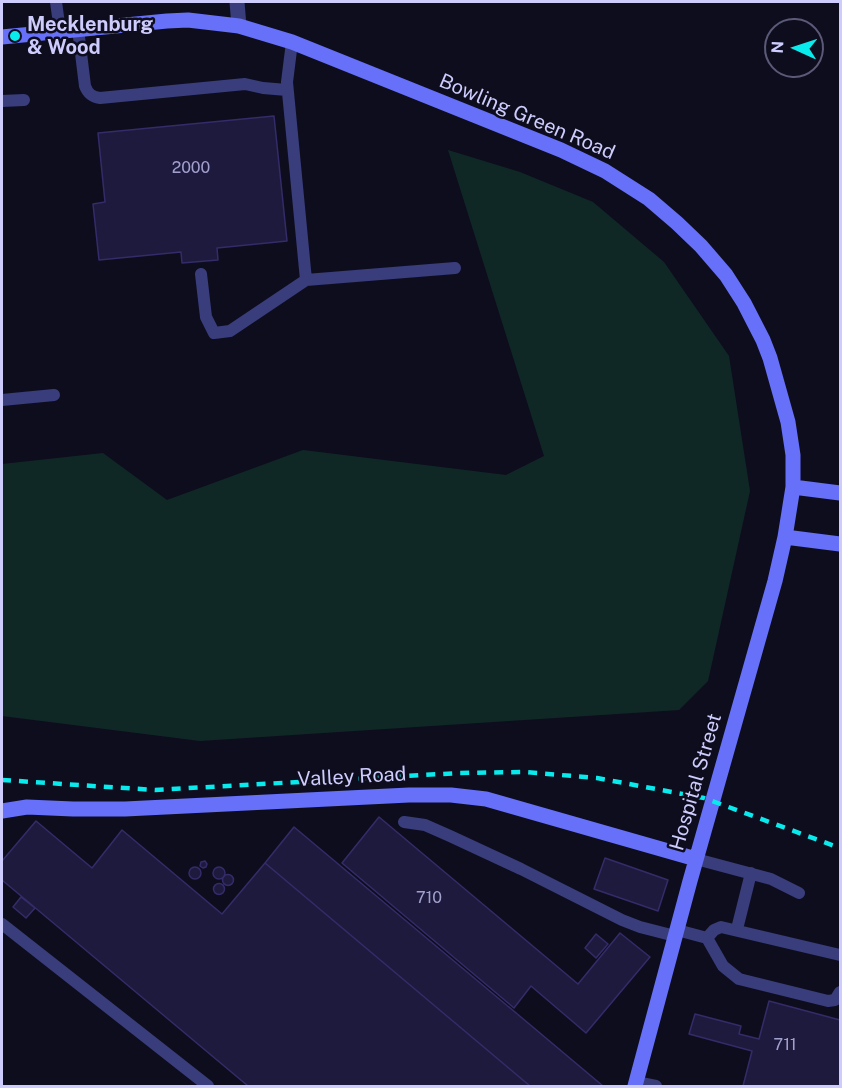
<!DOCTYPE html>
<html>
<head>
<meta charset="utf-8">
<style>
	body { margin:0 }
	#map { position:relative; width:842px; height:1088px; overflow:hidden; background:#0e0d1e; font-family:"Public Sans",sans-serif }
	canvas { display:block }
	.frame { position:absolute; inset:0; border:3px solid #cdccfd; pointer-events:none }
	.north { position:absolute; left:764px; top:18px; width:60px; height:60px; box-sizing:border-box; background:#0e0d1e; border:2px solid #5a5977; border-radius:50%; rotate:273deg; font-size:16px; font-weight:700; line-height:24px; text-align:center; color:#cdccfd }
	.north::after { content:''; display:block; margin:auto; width:21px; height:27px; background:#09eaec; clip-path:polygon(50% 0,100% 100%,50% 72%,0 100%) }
</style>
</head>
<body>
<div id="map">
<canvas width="842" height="1088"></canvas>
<div class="frame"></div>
<div class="north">N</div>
</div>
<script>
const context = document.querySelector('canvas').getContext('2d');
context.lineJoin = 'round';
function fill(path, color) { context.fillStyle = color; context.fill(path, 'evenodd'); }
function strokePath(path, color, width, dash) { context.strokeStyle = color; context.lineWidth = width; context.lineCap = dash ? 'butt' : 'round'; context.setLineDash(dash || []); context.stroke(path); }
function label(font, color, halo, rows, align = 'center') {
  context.font = font + ' "Public Sans",sans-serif'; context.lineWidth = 5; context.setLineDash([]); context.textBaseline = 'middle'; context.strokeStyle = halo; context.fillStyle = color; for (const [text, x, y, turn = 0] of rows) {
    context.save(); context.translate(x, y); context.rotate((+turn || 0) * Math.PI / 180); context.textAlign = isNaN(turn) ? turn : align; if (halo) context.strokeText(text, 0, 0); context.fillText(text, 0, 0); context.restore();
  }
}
const green = new Path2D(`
	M448,150L520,172L593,202L664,262L729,356L750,491L708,681L679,710L200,741L2,716V464L103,453L167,500L303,450L506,475L544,456Z`);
const building = new Path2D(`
	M274,116L287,241L217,248L218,260L182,263L181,252L99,260L93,204L105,202L98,133Z
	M379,817L578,984L620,933L650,957L586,1033L531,986L514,1008L342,863Z
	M36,821L92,868L122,830L222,914L265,863L530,1086H248L2,880V861Z
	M294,827L510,1008L509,1007L603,1086H530L265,863Z
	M605,858L668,880L658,911L594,889Z
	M205,861L207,864L206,867L203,868L200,866L201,862Z
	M189 873a6 6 0 1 1 12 0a6 6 0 1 1-12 0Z
	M213 873a6 6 0 1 1 12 0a6 6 0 1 1-12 0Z
	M222.5 880a5.5 5.5 0 1 1 11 0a5.5 5.5 0 1 1-11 0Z
	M213.5 889a5.5 5.5 0 1 1 11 0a5.5 5.5 0 1 1-11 0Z
	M21,897L35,908L26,918L13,907Z
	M596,934L608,944L596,958L585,948Z
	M769,1001L840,1020V1086H743L752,1051L689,1034L695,1014L741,1026L739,1034L759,1039Z`);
const lane = new Path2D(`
	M56,2L60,31
	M78,29L85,86C88,94 92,97 100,98L245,84L263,88L287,90
	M2,101L24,100
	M201,274L206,317L214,333L230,331L306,280L287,82L292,42
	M306,280L455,268
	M2,400L54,395
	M404,822L425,825L450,836L521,869L622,920L640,927L675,936
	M696,859L771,879L799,893
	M2,924L208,1086
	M737,929L751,873
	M677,930L707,938L723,966L739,979L828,1001L835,1000L840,992
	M707,938L714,930L721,927L840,955
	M636,1082L656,1086`);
const street = new Path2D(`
	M237,2L239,26`);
const secondary = new Path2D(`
	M2,37L167,21L188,20L239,26L292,42L561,150L605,171L649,199L677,223L701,246L726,275L744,303L763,340L770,358L788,422L793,455V487L785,537L775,581L690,881L635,1086
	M793,487L840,493
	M785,537L840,544
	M2,811L27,807L73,809H125L409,795H451L486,799L696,859`);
const rail = new Path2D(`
	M2,780L155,790L459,773L524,772L597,778L704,798L840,848`);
const markers = [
	[15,36,6,"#09eaec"]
];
const numberNames = [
	["2000",191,168],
	["710",429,898],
	["711",785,1045]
];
const poiNames = [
	["Mecklenburg",27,25],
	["& Wood",27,48]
];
const streetNames = [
	["Bowling Green Road",527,117,23],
	["Valley Road",352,777,-3],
	["Hospital Street",696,782,-74]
];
fill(green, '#102825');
fill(building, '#1e1a3e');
strokePath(building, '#332c69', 1.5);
strokePath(lane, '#393d7b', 12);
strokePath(street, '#393d7b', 15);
strokePath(secondary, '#6670f9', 15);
strokePath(rail, '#09eaec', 4.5, [9, 8]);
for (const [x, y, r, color] of markers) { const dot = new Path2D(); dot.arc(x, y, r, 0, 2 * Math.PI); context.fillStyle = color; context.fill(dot); strokePath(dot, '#0e0d1e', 2); }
label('16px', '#a1a0cd', null, numberNames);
label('bold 20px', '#cdccfd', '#0e0d1e', poiNames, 'left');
label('20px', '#cdccfd', '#0e0d1e', streetNames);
</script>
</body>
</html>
